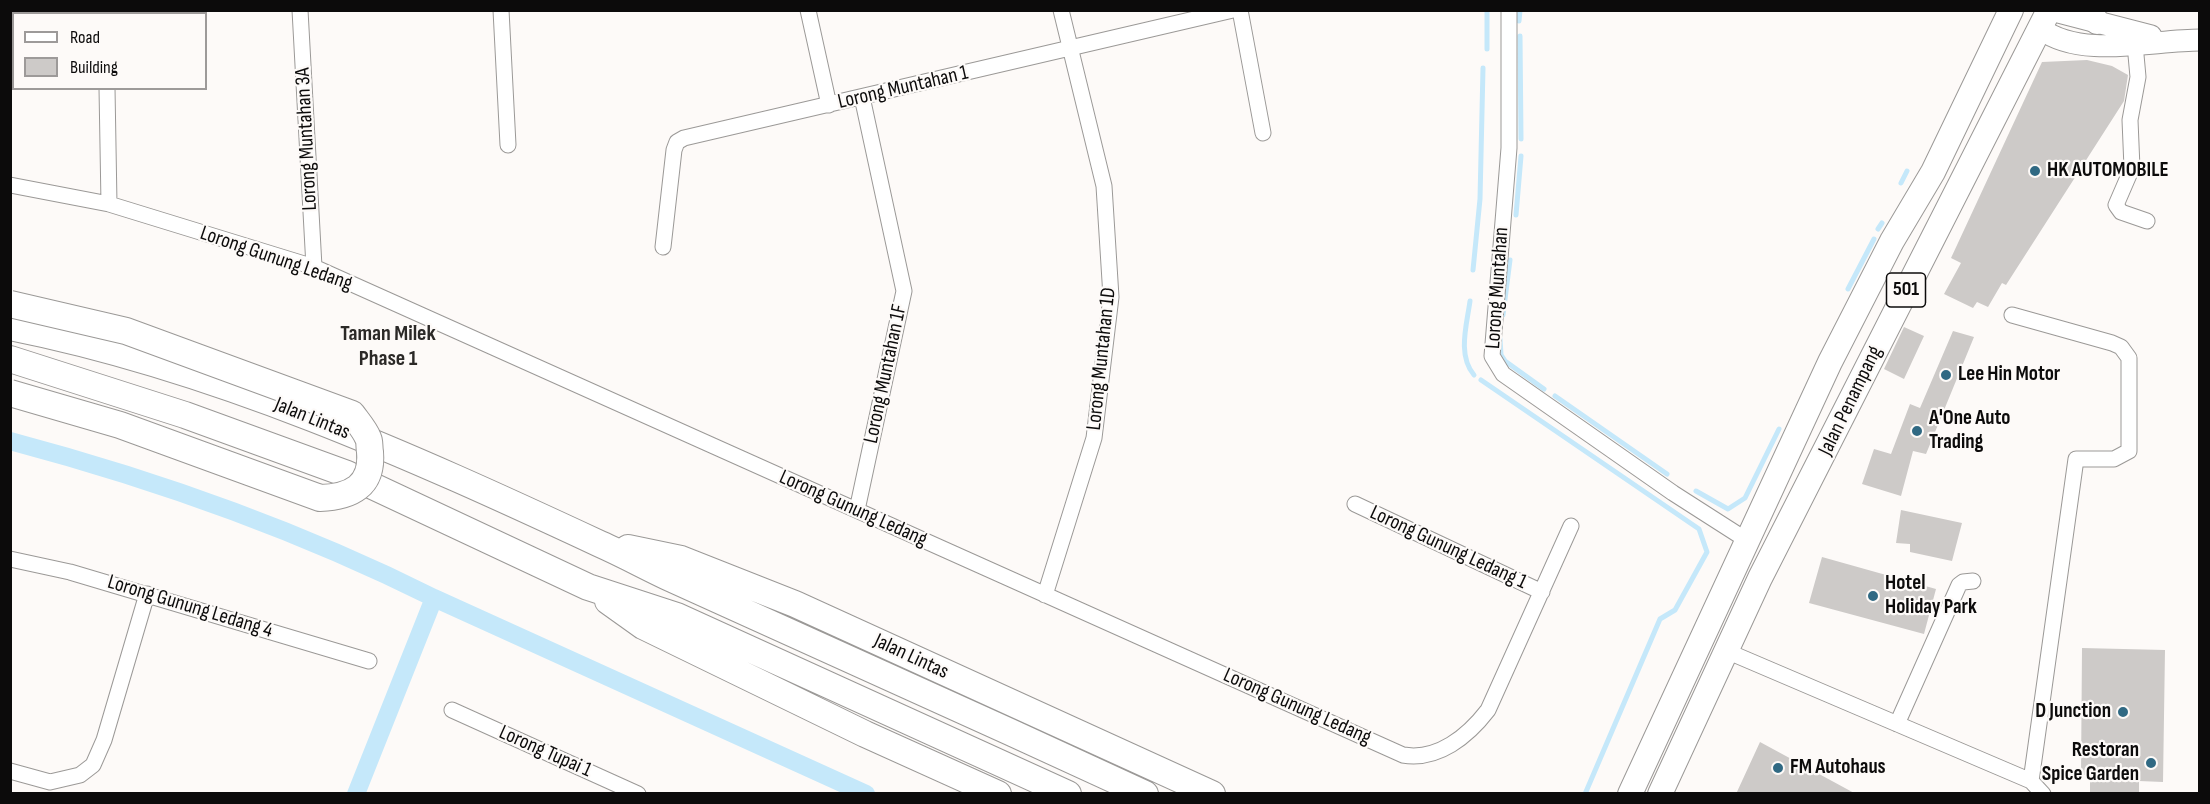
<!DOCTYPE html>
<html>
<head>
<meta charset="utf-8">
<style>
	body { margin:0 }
	#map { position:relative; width:2210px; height:804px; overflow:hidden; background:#fdfaf8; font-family:"Sofia Sans Condensed",sans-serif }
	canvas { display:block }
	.frame { position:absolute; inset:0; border:12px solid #0c0b0b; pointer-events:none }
	.legend { position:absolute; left:12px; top:12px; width:195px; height:78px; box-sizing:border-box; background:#fdfaf8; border:2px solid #9d9a99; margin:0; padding:8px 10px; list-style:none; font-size:18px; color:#0c0b0b }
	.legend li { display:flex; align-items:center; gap:12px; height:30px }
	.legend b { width:30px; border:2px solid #9d9a99 }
</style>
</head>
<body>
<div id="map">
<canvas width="2210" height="804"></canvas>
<div class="frame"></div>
<ul class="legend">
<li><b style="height:8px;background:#fff"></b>Road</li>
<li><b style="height:16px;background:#cdcac8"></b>Building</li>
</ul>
</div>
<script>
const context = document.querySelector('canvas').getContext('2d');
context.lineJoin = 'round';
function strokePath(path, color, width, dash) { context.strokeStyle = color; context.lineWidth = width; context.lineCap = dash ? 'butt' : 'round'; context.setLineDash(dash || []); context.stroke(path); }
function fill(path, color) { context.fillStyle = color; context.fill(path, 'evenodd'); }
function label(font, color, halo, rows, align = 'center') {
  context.font = font + ' "Sofia Sans Condensed",sans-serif'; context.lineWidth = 4.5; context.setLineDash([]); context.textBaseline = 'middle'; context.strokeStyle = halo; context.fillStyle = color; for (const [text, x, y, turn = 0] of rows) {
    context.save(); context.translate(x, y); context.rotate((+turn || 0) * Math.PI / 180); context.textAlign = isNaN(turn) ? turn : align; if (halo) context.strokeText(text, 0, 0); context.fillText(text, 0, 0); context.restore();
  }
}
const stream = new Path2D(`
	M1487,10V49
	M1519,21L1520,10
	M1520,36L1521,139
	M1901,183L1907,171
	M1516,215L1521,156
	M1878,229L1882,223
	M1473,270L1480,199L1483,68
	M1848,289L1874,239
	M1470,301C1467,324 1457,355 1474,375
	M1503,315L1510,260
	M1500,339L1501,355L1505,361L1544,389
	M1481,380L1699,529L1707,552L1675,610L1660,619L1585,794
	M1555,396L1667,474
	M1696,491L1728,509L1745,498L1779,429`);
const canal = new Path2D(`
	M10,441C157,480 298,530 434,598L866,794
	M356,794L434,598`);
const building = new Path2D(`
	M2087,60L2112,66L2128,75L2124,101L2006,285L2002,283L1988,307L1977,302L1973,308L1944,294L1961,263L1951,258L2042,62Z
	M1904,327L1924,336L1904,379L1884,369Z
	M1953,331L1974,337L1926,454L1913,451L1901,496L1862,484L1874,449L1891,454L1910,404L1920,408Z
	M1901,510L1962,523L1952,561L1910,552V544L1896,543Z
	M1822,557L1936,589L1924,634L1809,603Z
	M2082,648L2165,650L2163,782L2139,781V794L2090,793V775H2081Z
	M1760,742L1856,794H1736Z`);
const minor = new Path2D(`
	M106,10V14
	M300,10L314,267
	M501,10L508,145
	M808,10L829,105
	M1240,10L1263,133
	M1509,10V148L1492,356L1503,374L1673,493L1748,541
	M2135,44L2138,77L2130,120L2132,168L2116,205L2121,212L2147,221
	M107,88L109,204
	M10,185L109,204L314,267L1403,755C1438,761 1468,736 1488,710L1571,526
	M663,247L674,150L677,142L684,138L1233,10
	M2012,315L2112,343L2121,347L2129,358V451L2114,459H2076L2031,781
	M1355,504L1542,592
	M857,510L904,291L862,97
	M10,559L70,572L369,661
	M1045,595L1094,438L1111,297L1104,186L1061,10
	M1724,650L2031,781L2043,794
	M452,710L638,794
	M1897,724L1959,585L1963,582L1973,581
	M10,771L50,782L80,775L93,765L104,740L147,594`);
const secondary = new Path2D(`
	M2051,10L2151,36
	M2041,29C2081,59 2152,40 2200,40`);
const primary = new Path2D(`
	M2090,10L2097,22
	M1630,794L1830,362L1892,241L1933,172L2011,10
	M1660,794L1760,578L2049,10`);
const trunk = new Path2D(`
	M10,327C216,368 411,456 600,544C625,555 648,568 672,579C830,651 988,721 1145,794
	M10,359L185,415L347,474L588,587L677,616L1068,794
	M628,548L681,559L795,604L1212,794
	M608,601L643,626L865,734L998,794`);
const trunkBridge = new Path2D(`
	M10,304L126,331L352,414C357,421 365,430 368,438C370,441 369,447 370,452C373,486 351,497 320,498L120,425L10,393`);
const markers = [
	[2035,171,6,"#306983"],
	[1946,375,6,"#306983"],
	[1917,431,6,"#306983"],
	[1873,596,6,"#306983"],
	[2123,712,6,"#306983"],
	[2151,763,6,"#306983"],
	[1778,768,6,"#306983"]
];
const shields = [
	[1906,290,39]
];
const shieldNames = [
	["501",1906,290]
];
const streetNames = [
	["Lorong Muntahan 1",903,88,-13],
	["Lorong Muntahan 3A",307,139,-93],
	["Lorong Gunung Ledang",276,259,19],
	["Lorong Muntahan",1498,288,-86],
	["Lorong Muntahan 1D",1102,359,-84],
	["Lorong Muntahan 1F",886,374,-78],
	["Jalan Penampang",1851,401,-64],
	["Jalan Lintas",312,419,22],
	["Lorong Gunung Ledang",853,509,24],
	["Lorong Gunung Ledang 1",1448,548,25],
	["Lorong Gunung Ledang 4",190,607,17],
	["Jalan Lintas",911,657,25],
	["Lorong Gunung Ledang",1297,707,24],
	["Lorong Tupai 1",545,752,24]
];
const poiNames = [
	["HK AUTOMOBILE",2047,171],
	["Lee Hin Motor",1958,375],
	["A'One Auto",1929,419],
	["Trading",1929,443],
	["Hotel",1885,584],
	["Holiday Park",1885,608],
	["D Junction",2111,712,"right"],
	["Restoran",2139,751,"right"],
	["Spice Garden",2139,775,"right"],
	["FM Autohaus",1790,768]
];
const neighbourhoodNames = [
	["Taman Milek",388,334],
	["Phase 1",388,359]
];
strokePath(stream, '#c5e8fa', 5);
strokePath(canal, '#c5e8fa', 18);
fill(building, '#cdcac8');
strokePath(minor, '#9b9997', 17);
strokePath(secondary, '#9b9997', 23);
strokePath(primary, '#9b9997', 26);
strokePath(trunk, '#9b9997', 28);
strokePath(minor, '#fff', 15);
strokePath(secondary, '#fff', 21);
strokePath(primary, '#fff', 24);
strokePath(trunk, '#fff', 26);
strokePath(trunkBridge, '#9b9997', 28, []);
strokePath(trunkBridge, '#fff', 26);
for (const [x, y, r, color] of markers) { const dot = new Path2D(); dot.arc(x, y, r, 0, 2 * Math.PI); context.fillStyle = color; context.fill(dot); strokePath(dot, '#fdfaf8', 2); }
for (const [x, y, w] of shields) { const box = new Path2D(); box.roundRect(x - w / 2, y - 17, w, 34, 4.5); context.fillStyle = '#fdfaf8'; context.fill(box); strokePath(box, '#0c0b0b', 1.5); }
label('bold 20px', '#0c0b0b', null, shieldNames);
label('21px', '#0c0b0b', '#fdfaf8', streetNames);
label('bold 21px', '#0c0b0b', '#fdfaf8', poiNames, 'left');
label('bold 22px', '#2b2927', '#fdfaf8', neighbourhoodNames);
</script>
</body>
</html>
